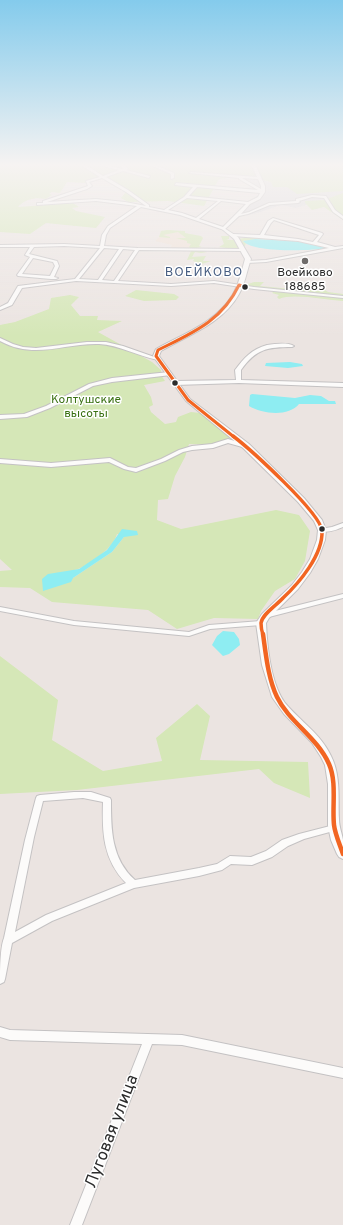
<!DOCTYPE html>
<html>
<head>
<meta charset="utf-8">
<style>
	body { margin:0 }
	canvas { display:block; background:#ebe4e1 }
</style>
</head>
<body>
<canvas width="343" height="1225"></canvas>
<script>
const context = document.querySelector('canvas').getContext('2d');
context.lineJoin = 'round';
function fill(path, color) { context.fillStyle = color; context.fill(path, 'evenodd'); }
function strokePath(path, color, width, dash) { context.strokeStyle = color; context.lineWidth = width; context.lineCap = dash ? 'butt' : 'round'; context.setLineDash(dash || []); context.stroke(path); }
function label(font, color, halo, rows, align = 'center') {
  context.font = font + ' Overpass,sans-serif'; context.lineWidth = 3; context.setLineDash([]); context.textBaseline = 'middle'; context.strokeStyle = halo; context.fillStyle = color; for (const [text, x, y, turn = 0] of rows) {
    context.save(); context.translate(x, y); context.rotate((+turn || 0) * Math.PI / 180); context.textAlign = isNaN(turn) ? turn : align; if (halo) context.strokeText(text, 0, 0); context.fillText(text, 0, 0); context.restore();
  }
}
const industrial = new Path2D(`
	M241,177H250L288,186L299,192L313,193L343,190V194L296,208L281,205L257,213L248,215L238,214L258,197L259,192L249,190L255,188Z`);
const education = new Path2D(`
	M166,230L203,237L196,248H170L172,245L155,241Z`);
const green = new Path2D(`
	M0,164H343V191L297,194L287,187H273L271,182L241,176L219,179L204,206L168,201L128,202L121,198L126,192L103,177L87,183L67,182L60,193L52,192L49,194L52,195L46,199C36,197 25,199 18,207L73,203L79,207L72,208L76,211L105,217L96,228L46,223L30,234L0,232Z
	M343,193V220L324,207L312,210L305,203V201L324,200Z
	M167,230L185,231V233L201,236L203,238L199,246L202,247L191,249L189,247L191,244L187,243V241L176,238H186L178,232L163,235L170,237V238L159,237L161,231Z
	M221,236H229V239L226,240C236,241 250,234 263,239L243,241L246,243L245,246L233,249L219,247L224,244Z
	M199,250L207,252L201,253L195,252L192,257L206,256L203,261H211L202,264L193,261L194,259L187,260L191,251Z
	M254,282H264L260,286L291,289L292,287L317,291L322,288L328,292L343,294V296L248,286V284Z
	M136,290L174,294L179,297L176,300L144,301L125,296Z
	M274,291L343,298V301C325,300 293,293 279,299L277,297L279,295L272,293Z
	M70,295L79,297L71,305L80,316H98L97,320L122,321L98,332L152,362L161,370V375L165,381L144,385L151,397L153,405L149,407L151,412L165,424L176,422L178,417L191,412L200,413L231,437L214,445L189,444L185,457L175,476L168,499L158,500L157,520L181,529L276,510L299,515L310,531L305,561L295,579L275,591L261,611L258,619L214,618L177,629L148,610L52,602L30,588L0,587V571L12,570L0,559V325L15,322L49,309L51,298ZM117,534L124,537L112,552L73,578L72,571C87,567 113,549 117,534Z
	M0,656L58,700L52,740L103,771L162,761L156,738L197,704L210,716L200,760L308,762L310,798L274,783L259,769L77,790L0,794Z`);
const water = new Path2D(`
	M255,239L311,242L327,248C311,251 253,253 243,241Z
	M290,362L302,364L303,366L288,368L265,366L266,363Z
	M252,394L295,398L310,395L321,396L329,401H335L336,404H299C289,417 262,414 249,406L250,395Z
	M122,529L137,531L138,535L124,537L112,552L73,578L71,582L43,591L42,579L48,574L79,569L107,550Z
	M223,631L234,632L239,639L240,645L229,654L223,656L212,645L217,636Z`);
const minor = new Path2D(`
	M79,164H84L103,176L119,170L96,164H103L122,169H124L121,166L114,164H123L128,169L126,170L150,176L149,178L123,171L106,177L128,190L149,205V207L164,210L184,197L193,187L175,185L176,183L258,190L239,179V178L189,173L191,172L257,177L251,164H255L265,186V192L260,199L250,204L241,214L249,212L269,203L296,201V199L312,195L326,196L335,210L343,216V219L333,212L324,198L312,197L299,201L300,202L298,203L270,205L248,214L239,216L224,230L180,215L141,207L110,228L106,235L104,246L138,248L242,249L244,250L242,251L139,250L118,281L171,284L214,281L254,287L343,296V298L254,289L214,283L171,286L76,281L22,288L12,305L0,310V307L8,303L18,286L75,279L100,248L64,246L34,247L29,254L57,261L59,266L54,277L58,278L56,279H51L18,276L17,275L30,257L25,255L30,247H0V245L64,244L100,246L102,235L108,226L137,206L96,201L37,205V203H43V201L88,186L86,181L100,177ZM102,178L126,192L146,206L125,202L96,199L47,202L87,189L92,186L89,182ZM242,178L258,179L261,186V189ZM197,187L260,193L258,197L248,202L189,196ZM187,198L218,201L196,218L182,213L168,210ZM221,201L246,204L223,227L199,219ZM104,248L119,249L98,280L79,279ZM123,249L135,250L114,281L102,280ZM33,258L53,262L55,266L50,276L22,274Z
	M148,164H153L174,173V178L171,179V174Z
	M273,218L322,233L323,234L317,242L335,247L343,246V248L266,262L247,263V261H248L266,260L329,248L298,241L233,236L231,235L233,234L260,235L268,221ZM274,220L319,235L313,242L298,239L264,235L271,223Z
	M0,338L13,344L23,347L36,348L87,342H106L123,346L160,359L158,360C138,356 119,345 99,344C63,343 35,360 0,341Z
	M267,345C275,344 287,342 294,346L292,347C267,347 256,349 241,370V380L343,383V387L239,383L175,385L172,383L175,381L236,380L235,370C244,358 252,349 267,345Z
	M169,372L172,374L171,375L112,382L93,386L50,408L27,417L0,419V415L24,414L46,406L89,384L112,378Z
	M228,439L248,445L249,446L246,448L228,443L213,448L192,450L183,452L165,461L136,472L124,469L109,462L51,467L0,463V459L51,463L110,458L128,467L136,468L161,459L179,450L192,446L212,444Z
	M343,523V527C336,530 326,534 319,530L320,529L332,527Z
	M343,594V598L265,618L261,616L263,614Z
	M0,607L74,621L189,632L209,625L261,621L265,623L261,625L210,629L189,636L74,625L0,611Z
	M74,792H91L110,798L111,800C111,829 111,859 135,880L199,868L217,864L230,856L251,857L266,851L282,840L299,834L334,825L337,826L338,828L337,830L304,839L288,846L272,857L252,865L231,864L222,870L199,876L134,888L52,921L12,943L5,979L4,982L0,984C0,971 0,948 4,938L25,840L36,798L37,796L40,795ZM83,798L103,802C102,832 103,860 126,883L46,915L15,932L34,837L43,801Z
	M0,1027L10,1030L182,1035L343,1068V1078L182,1045L152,1044L82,1225H70L142,1044L10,1040L0,1037Z`);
const tertiary = new Path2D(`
	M224,228L238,237L251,259C247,270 245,284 239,294C223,323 189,335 161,351L159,356L190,399L249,444L304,498L322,520L326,530L325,540L318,559L310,573L298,589L269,618L266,623C267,646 271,684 285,703C300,721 321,734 331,756C341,776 338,798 339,819C339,827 342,833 343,840C343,846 343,853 343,859L339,857L337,854L331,840L328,826V784L325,765L321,757L312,743L284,714L272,697L262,665L256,623L262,614L292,585L302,572L310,559L317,540L318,530L314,521L298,502L243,448L186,401L153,356L156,349C183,334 217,322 233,294C239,284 242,270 245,259L234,239L222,229Z`);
const bus1Far2 = new Path2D(`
	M234,437L188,400L156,356L158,350C192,333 222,321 239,285L246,287`);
const bus1Far1 = new Path2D(`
	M233,436C250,449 321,513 322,531C323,555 299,583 283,598C277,605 262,614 261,623C261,627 262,632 263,635`);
const bus1 = new Path2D(`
	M263,634C266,655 268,678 277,697C289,722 317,737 329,764C337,782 332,806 334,825C335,834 340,845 343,854`);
const markers = [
	[305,261,4,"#6f6c6b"],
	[245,287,3.5,"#2c2c2c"],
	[175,383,3.5,"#2c2c2c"],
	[322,529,3.5,"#2c2c2c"]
];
const farPoinames = [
	["Воейково",305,274],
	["188685",305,288]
];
const farParknames = [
	["Колтушские",86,401],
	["высоты",86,415]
];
const farQuarternames = [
	["ВОЕЙКОВО",204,273]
];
const nearStreetnames = [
	["Луговая улица",113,1132,-69]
];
fill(industrial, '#dddadd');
fill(education, '#efe0d5');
fill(green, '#d5e7b7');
fill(water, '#8eedf2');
strokePath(minor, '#c4c2c3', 2);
strokePath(tertiary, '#c4c2c3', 2);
fill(minor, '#fcfbfa');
fill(tertiary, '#fcfbfa');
strokePath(bus1Far2, '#f26522', 3);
strokePath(bus1Far1, '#f26522', 3.5);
strokePath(bus1, '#f26522', 4.5);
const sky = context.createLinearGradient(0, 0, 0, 336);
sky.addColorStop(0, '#84cbec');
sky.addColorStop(0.49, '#f6f3f2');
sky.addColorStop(1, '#f6f3f200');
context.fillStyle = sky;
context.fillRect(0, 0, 343, 336);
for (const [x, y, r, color] of markers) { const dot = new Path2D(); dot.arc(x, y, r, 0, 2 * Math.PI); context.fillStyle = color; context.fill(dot); strokePath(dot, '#fff', 1.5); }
label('12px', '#2c2c2c', '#fff', farPoinames);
label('12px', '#3a7113', '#fff', farParknames);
context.letterSpacing = '1px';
label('13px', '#475d81', '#fff', farQuarternames);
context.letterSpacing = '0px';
label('17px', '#2c2c2c', '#fff', nearStreetnames);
</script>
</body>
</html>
